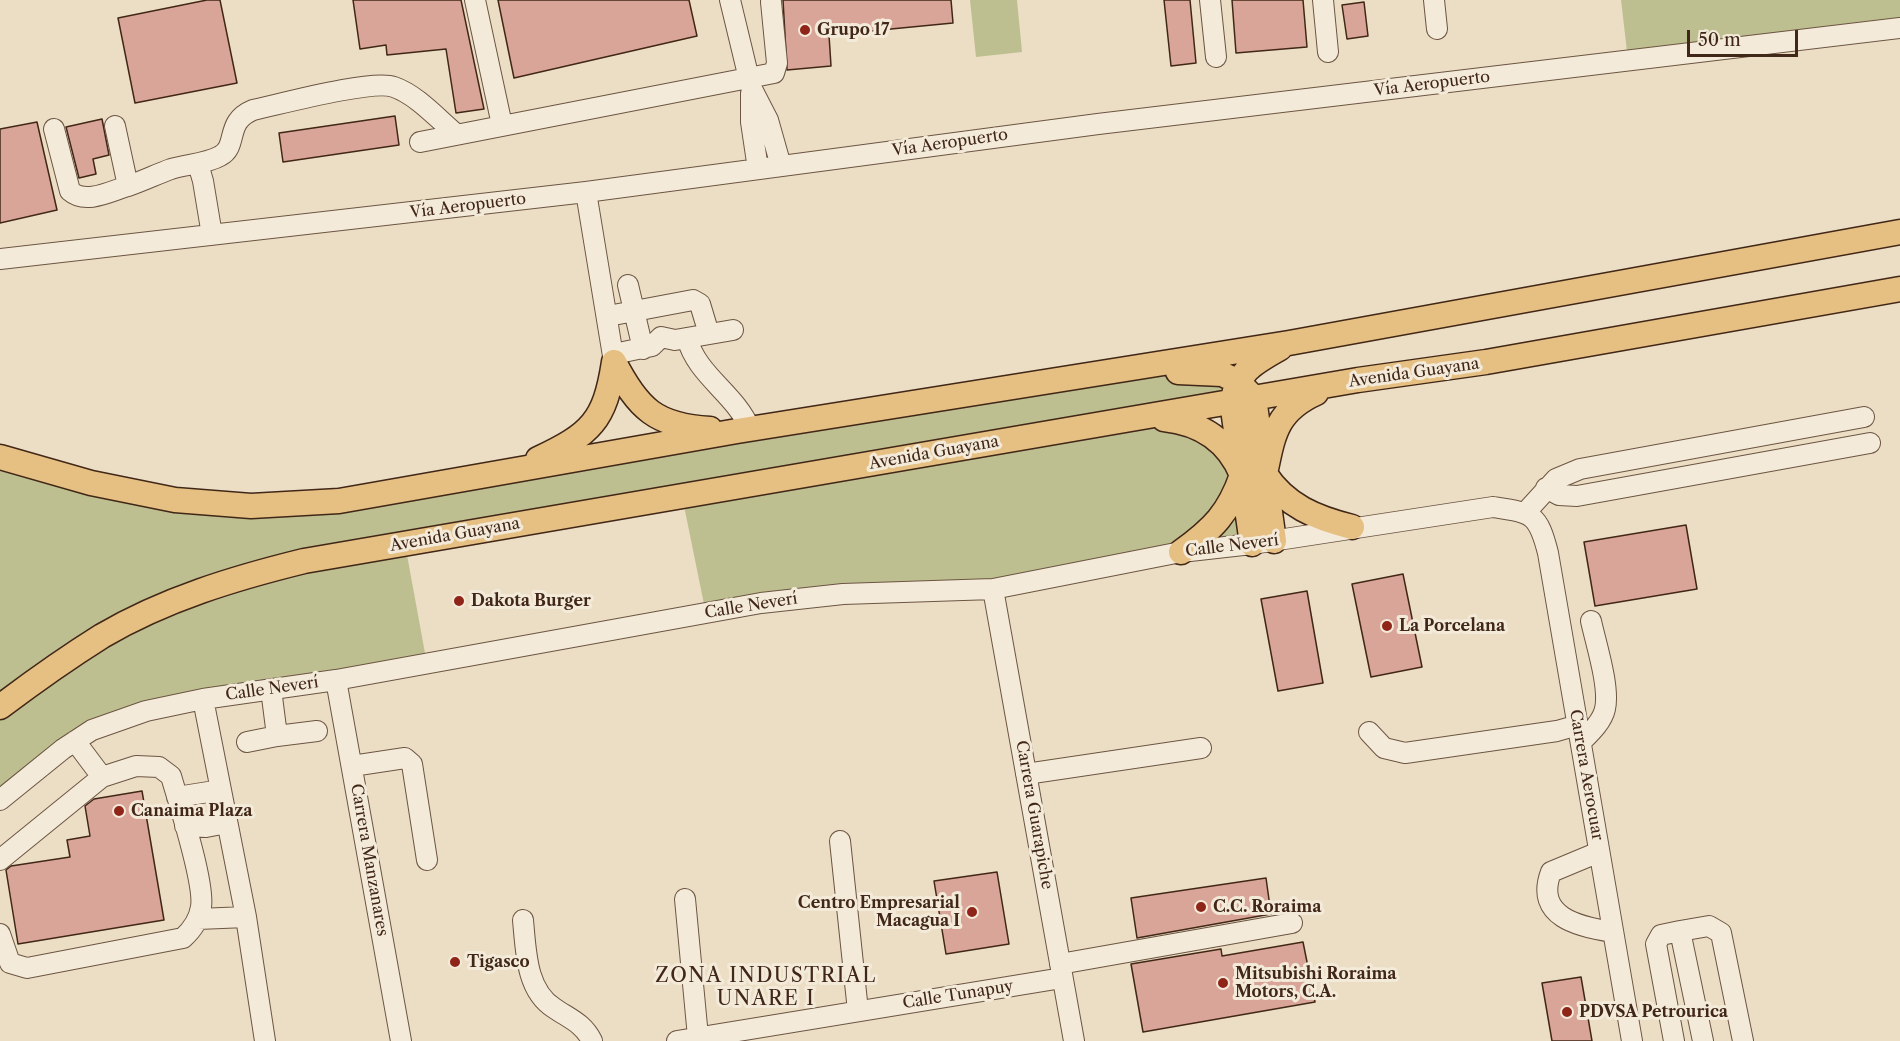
<!DOCTYPE html>
<html>
<head>
<meta charset="utf-8">
<style>
	body { margin:0 }
	#map { position:relative; width:1900px; height:1041px; overflow:hidden; background:#ecdec4; font-family:"Libre Caslon Text",serif }
	canvas { display:block }
	.scale { position:absolute; left:1687px; top:30px; width:111px; height:27px; box-sizing:border-box; border:3px solid #412717; border-top:0; padding-left:8px; font-size:18px; line-height:21px; white-space:nowrap; color:#412717; -webkit-text-stroke:4px #f3ead9; paint-order:stroke }
</style>
</head>
<body>
<div id="map">
<canvas width="1900" height="1041"></canvas>
<div class="scale">50 m</div>
</div>
<script>
const context = document.querySelector('canvas').getContext('2d');
context.lineJoin = 'round';
function fill(path, color) { context.fillStyle = color; context.fill(path, 'evenodd'); }
function strokePath(path, color, width, dash) { context.strokeStyle = color; context.lineWidth = width; context.lineCap = dash ? 'butt' : 'round'; context.setLineDash(dash || []); context.stroke(path); }
function label(font, color, halo, rows, align = 'center') {
  context.font = font + ' "Libre Caslon Text",serif'; context.lineWidth = 6; context.setLineDash([]); context.textBaseline = 'middle'; context.strokeStyle = halo; context.fillStyle = color; for (const [text, x, y, turn = 0] of rows) {
    context.save(); context.translate(x, y); context.rotate((+turn || 0) * Math.PI / 180); context.textAlign = isNaN(turn) ? turn : align; if (halo) context.strokeText(text, 0, 0); context.fillText(text, 0, 0); context.restore();
  }
}
const green = new Path2D(`
	M970,0H1017L1022,52L976,57Z
	M1621,0H1900V28L1628,60Z
	M1188,372L1222,374L1232,402L1139,418L1225,445L1252,544L994,590L706,614L682,496L405,544L427,664L117,721L0,801V457L251,506L1090,376Z`);
const building = new Path2D(`
	M207,0H220L237,83L135,103L118,18Z
	M353,0H461L484,109L456,113L446,49L387,55L386,45L360,49Z
	M498,0H689L697,36L514,78Z
	M783,0H951L953,23L829,35L831,66L787,70Z
	M1164,0H1190L1196,63L1171,66Z
	M1232,0H1303L1307,47L1236,53Z
	M1364,2L1368,36L1347,39L1342,5Z
	M395,116L399,145L283,162L279,133Z
	M102,119L109,155L93,159L96,174L79,178L66,127Z
	M37,122L57,210L0,223V129Z
	M1686,525L1697,589L1595,606L1584,542Z
	M1403,574L1422,667L1371,677L1352,584Z
	M1307,591L1323,683L1278,691L1261,599Z
	M142,791L164,920L18,944L6,870L11,866L70,857L67,840L90,836L85,806L94,799Z
	M997,872L1009,944L946,954L934,881Z
	M1266,878L1271,914L1137,938L1131,898Z
	M1303,942L1315,1002L1143,1032L1131,964L1221,949L1222,956Z
	M1581,977L1592,1041H1552L1542,983Z`);
const minor = new Path2D(`
	M475,0L502,125
	M730,0L751,87L768,120L781,166
	M1210,0L1216,57
	M1323,0L1328,52
	M1434,0L1437,29
	M751,93V122L758,169
	M115,126L128,186C143,181 157,174 171,169C187,164 206,164 220,156C239,146 224,122 253,110C281,104 372,79 394,87C417,95 438,119 456,134
	M54,129L70,191C86,205 111,191 128,186
	M420,142L774,73L777,63L771,2
	M198,164L203,181L212,235
	M586,192L614,362
	M0,259L586,192L1098,124L1900,28
	M628,285L643,349
	M608,316L693,300L700,304L709,334
	M687,338C697,376 735,393 750,429
	M614,354L652,346L661,337L675,340L733,330
	M1546,488L1559,495L1577,496L1870,443
	M1525,513L1556,479L1580,469L1864,417
	M993,589L1074,1041
	M336,680L401,1041
	M203,699L246,917L265,1041
	M1369,732L1384,748L1405,753L1557,731L1578,725
	M277,736L317,731
	M75,741L102,777
	M247,742L277,736L271,689
	M1581,742C1590,733 1602,722 1605,709C1610,687 1596,644 1591,621
	M352,766L405,758L412,764L427,860
	M1026,774L1201,748
	M177,797L221,790
	M0,800L63,749L92,730L146,711L203,699L336,680L761,603L843,594L993,589L1181,552L1252,544L1493,507C1532,513 1538,513 1548,553L1632,1041
	M185,826L206,827L227,823
	M840,841L858,1011
	M1599,852L1551,872C1534,917 1579,927 1613,932
	M0,860L102,777L136,766L159,767L171,776C179,804 205,883 201,907C199,920 193,929 183,938L27,968L10,963L0,934
	M685,899L698,1037
	M198,919L246,917
	M523,920C526,951 526,990 554,1008C570,1019 583,1023 592,1041
	M1680,931L1709,926L1721,933L1743,1041
	M1060,964L1292,923
	M677,1041L1062,978
	M1674,1041L1656,944L1661,935L1680,931L1703,1041`);
const major = new Path2D(`
	M614,362C638,409 656,426 710,429
	M1178,372L1222,374L1237,381L1254,398L1274,541
	M1316,393C1276,411 1273,435 1265,474C1286,506 1316,518 1352,527
	M1164,419C1201,423 1228,440 1242,475C1229,513 1213,529 1181,552
	M0,457L91,483L175,500L251,506L339,501L737,431L1289,343L1900,232
	M538,459C591,434 605,421 614,362
	M1252,544L1232,402C1239,370 1252,364 1280,348
	M0,707C33,682 67,658 102,636C165,599 235,578 304,561L1358,380L1486,362L1900,289`);
const markers = [
	[805,30,6,"#8f2418"],
	[459,601,6,"#8f2418"],
	[1387,626,6,"#8f2418"],
	[119,811,6,"#8f2418"],
	[1201,907,6,"#8f2418"],
	[972,912,6,"#8f2418"],
	[455,962,6,"#8f2418"],
	[1223,983,6,"#8f2418"],
	[1567,1012,6,"#8f2418"]
];
const poiNames = [
	["Grupo 17",817,30],
	["Dakota Burger",471,601],
	["La Porcelana",1399,626],
	["Canaima Plaza",131,811],
	["Centro Empresarial",960,903,"right"],
	["Macagua I",960,921,"right"],
	["C.C. Roraima",1213,907],
	["Tigasco",467,962],
	["Mitsubishi Roraima",1235,974],
	["Motors, C.A.",1235,992],
	["PDVSA Petrourica",1579,1012]
];
const streetNames = [
	["Vía Aeropuerto",1432,84,-7],
	["Vía Aeropuerto",950,143,-8],
	["Vía Aeropuerto",468,206,-7],
	["Avenida Guayana",1414,373,-8],
	["Avenida Guayana",934,453,-10],
	["Avenida Guayana",455,535,-10],
	["Calle Neverí",1232,546,-7],
	["Calle Neverí",751,606,-9],
	["Calle Neverí",272,689,-8],
	["Carrera Aerocuar",1586,775,80],
	["Carrera Guarapiche",1034,815,80],
	["Carrera Manzanares",369,860,80],
	["Calle Tunapuy",958,995,-9]
];
const quarterNames = [
	["ZONA INDUSTRIAL",766,976],
	["UNARE I",766,999]
];
fill(green, '#bebf90');
fill(building, '#d9a598');
strokePath(building, '#412717', 1.5);
strokePath(minor, '#6c5542', 22);
strokePath(major, '#412717', 27);
strokePath(minor, '#f3ead9', 20);
strokePath(major, '#e6bf82', 24);
for (const [x, y, r, color] of markers) { const dot = new Path2D(); dot.arc(x, y, r, 0, 2 * Math.PI); context.fillStyle = color; context.fill(dot); strokePath(dot, '#f3ead9', 2); }
label('bold 16px', '#412717', '#f3ead9', poiNames, 'left');
label('16px', '#412717', '#f3ead9', streetNames);
context.letterSpacing = '1.5px';
label('20px', '#412717', '#f3ead9', quarterNames);
context.letterSpacing = '0px';
</script>
</body>
</html>
